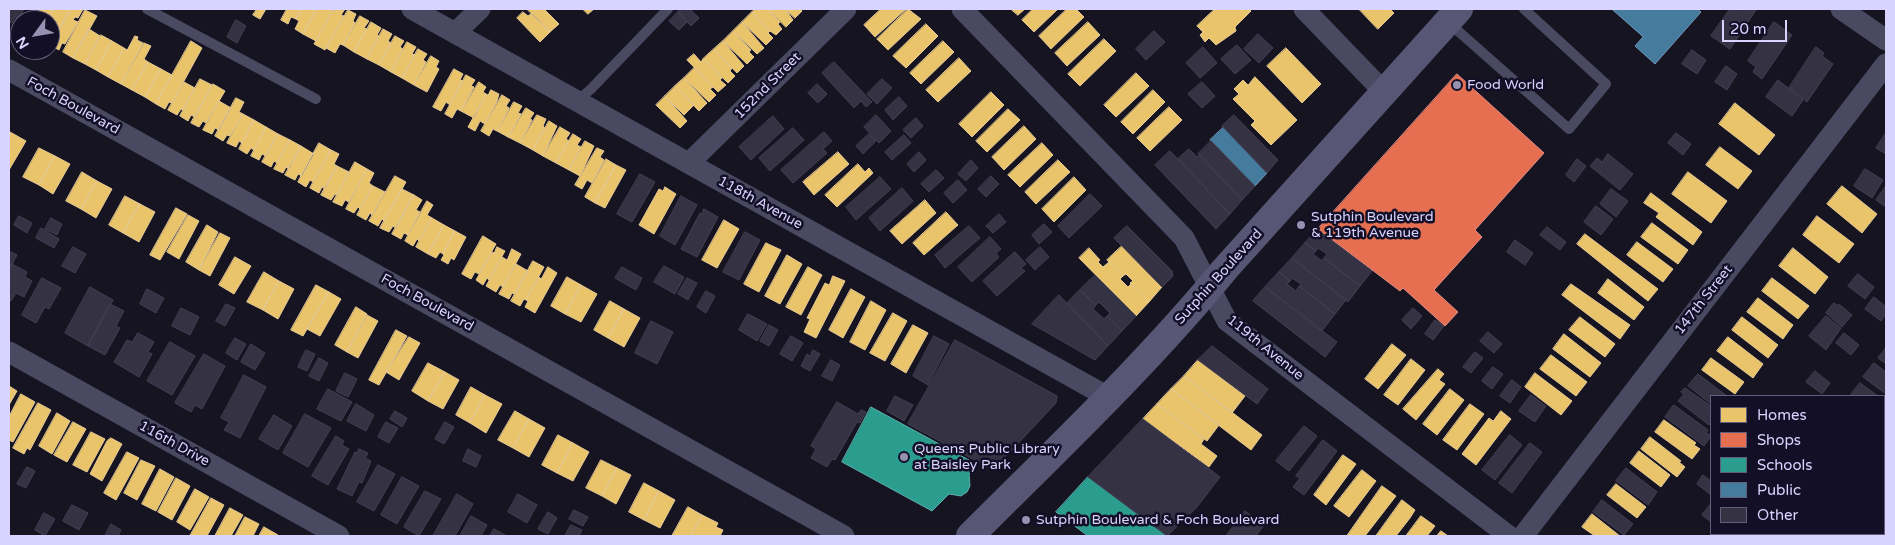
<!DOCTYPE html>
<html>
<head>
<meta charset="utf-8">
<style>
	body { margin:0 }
	#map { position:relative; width:1895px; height:545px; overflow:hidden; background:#161421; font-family:"Varela Round",sans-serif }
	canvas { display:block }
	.frame { position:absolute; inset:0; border:10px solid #d9d4ff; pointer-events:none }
	.legend { position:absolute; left:1710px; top:395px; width:175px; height:140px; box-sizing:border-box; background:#130f26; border:1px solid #625e7d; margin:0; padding:6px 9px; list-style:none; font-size:15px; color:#d9d4ff }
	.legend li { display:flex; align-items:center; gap:10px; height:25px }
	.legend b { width:25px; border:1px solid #625e7d }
	.north { position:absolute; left:10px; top:10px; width:50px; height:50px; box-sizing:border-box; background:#130f26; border:1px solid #625e7d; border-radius:50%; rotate:238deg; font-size:14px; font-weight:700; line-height:20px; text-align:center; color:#d9d4ff }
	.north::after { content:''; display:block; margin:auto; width:18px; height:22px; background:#9591b1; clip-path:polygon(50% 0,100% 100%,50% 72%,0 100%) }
	.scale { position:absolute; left:1722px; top:20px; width:65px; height:22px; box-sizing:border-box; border:2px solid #d9d4ff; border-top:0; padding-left:6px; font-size:15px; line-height:18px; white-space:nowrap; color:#d9d4ff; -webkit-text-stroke:4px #130f26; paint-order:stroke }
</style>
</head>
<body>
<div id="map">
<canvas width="1895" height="545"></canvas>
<div class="frame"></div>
<ul class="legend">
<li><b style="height:14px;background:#e9c46a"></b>Homes</li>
<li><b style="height:14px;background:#e76f51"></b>Shops</li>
<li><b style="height:14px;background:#2a9d8f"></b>Schools</li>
<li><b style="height:14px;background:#457b9d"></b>Public</li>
<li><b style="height:14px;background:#343243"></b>Other</li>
</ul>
<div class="north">N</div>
<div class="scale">20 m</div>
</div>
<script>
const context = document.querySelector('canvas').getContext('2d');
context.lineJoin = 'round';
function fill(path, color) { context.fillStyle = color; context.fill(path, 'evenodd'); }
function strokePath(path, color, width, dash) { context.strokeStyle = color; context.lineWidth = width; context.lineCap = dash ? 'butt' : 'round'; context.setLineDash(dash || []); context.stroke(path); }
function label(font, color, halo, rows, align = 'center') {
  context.font = font + ' "Varela Round",sans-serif'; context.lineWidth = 5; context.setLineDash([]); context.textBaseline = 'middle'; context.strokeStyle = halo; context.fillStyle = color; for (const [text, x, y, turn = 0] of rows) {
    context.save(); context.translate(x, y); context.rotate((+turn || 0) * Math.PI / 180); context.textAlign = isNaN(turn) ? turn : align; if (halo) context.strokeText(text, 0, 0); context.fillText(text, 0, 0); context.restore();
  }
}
const homes = new Path2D(`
	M39,9H54L48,20H33Z
	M54,9H71L54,39L51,37L50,39V20H48Z
	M71,9H83L78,18L75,17L73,20L78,22L65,44L62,43L59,50L50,45Z
	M257,9H266L260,19L253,15Z
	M287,9H302L296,19L291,17L288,24L281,20Z
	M302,9H317L303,34L295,29L299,21L296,19Z
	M317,9H333L316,41L303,34Z
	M336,9H345L341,15L344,16L325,50L314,44L333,10L335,11Z
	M527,9H544L559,24L550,32Z
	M583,9H594L588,14Z
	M756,9H768L780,22L778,24L782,29L776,35L770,31L752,12Z
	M768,9H785L793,20L786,27Z
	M785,9H800L802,11L795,18Z
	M881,9H906L875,37L864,25Z
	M908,9L921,19L888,50L877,39Z
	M1011,9H1025L1018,15Z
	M1033,9H1058L1034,32L1022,20Z
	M1067,9H1076L1084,17L1051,49L1039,36Z
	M1215,9H1249L1251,11L1235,27L1236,31L1216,45L1209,38L1205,42L1200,35L1203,32L1197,26Z
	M1359,9H1390L1394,13L1378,29Z
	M85,10L97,16L73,58L63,52Z
	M348,10L356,14L353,21L355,23L343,45L340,44L335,53L326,48Z
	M523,12L528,16L532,13L550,32L540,42L517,18Z
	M752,12L770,31L768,33L773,38L766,45L742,22Z
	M360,16L369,21L364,28L367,29L354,52L343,45Z
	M371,22L381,28L377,35L379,36L367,59L354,52Z
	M742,22L764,48L757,54L733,31Z
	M1088,22L1100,35L1067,66L1055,53Z
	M926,24L938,36L906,68L893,56Z
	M89,29L100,36L85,64L73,58Z
	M383,29L392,34L388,41L391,43L379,65L367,59Z
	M733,31L751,50L749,52L754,57L747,64L723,41Z
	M101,35L112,41L96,70L85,64Z
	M135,36L138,37L137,40L143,43L121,84L108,77L124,48L127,50Z
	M395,36L404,41L400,47L403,49L391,72L379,65Z
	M1104,39L1116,51L1080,86L1068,74Z
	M112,41L124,48L108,77L96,70Z
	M191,41L202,48L172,103L169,102L165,109L156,104Z
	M723,41L744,66L737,73L714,49Z
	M943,41L954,52L921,84L910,73Z
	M407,42L416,47L412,54L415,55L402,78L391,72Z
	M144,43L151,46L144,59L148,62L132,90L121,84Z
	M1286,48L1321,84L1302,103L1267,66Z
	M418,49L427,54L423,60L426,62L414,85L402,78Z
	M714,49L732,68L730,71L735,76L728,83L703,59Z
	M694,54L701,62L703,59L722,78L720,80L726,85L718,92L687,60Z
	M431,56L439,61L436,67L439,69L427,92L414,85Z
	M959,58L971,71L938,102L926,90Z
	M148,62L161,69L145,97L132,90Z
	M694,68L713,87L710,89L716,95L709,102L684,78Z
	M161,69L172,75L156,104L145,97Z
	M454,69L463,74L460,80L463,81L450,105L446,102L441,111L433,107Z
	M1136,73L1149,86L1116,117L1104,105Z
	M466,75L475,80L471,86L474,87L461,111L457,109L452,118L445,114Z
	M1255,77L1297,120L1271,145L1251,125L1255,121L1233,99L1239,94L1234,89L1243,80L1248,85Z
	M684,78L707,103L699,111L675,86Z
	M200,79L212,85L195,117L191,115L188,121L180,116Z
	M184,82L195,88L183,110L181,109L177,115L168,110Z
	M479,82L486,87L483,92L486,94L474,118L461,111Z
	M213,84L225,91L206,123L203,121L199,127L191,123Z
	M675,86L694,105L684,115L665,96Z
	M491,90L499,94L497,101L485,124L480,121L475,131L468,127L486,94L488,95Z
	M1153,90L1165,102L1133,134L1121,122Z
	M991,92L1004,105L972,137L959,124Z
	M502,95L510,100L506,106L509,108L497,131L493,129L489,136L481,131Z
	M665,96L687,121L680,128L656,105Z
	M236,98L244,102L239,112L243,114L230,136L227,135L223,141L215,136Z
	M219,101L231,108L219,130L215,128L212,134L203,130Z
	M514,102L522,106L518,113L521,114L508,137L497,131Z
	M1735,103L1775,135L1759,155L1719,124Z
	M1169,107L1182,120L1150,151L1137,138Z
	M526,108L534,113L530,119L532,120L520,143L508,137Z
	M1008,109L1020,120L987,152L976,141Z
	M243,114L254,120L242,143L239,141L236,147L227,143Z
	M537,115L546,119L543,126L545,128L533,150L520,143Z
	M254,120L266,127L254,150L251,148L247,154L239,149Z
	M549,121L557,126L543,156L533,150Z
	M1024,126L1036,139L1004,170L992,157Z
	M266,127L278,134L266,156L262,154L259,160L251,156Z
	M560,127L570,133L566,139L569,141L556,163L543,156Z
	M10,132L26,141L9,170V134Z
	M278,134L290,140L277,163L274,161L271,167L262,162Z
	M573,134L581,139L577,145L581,147L569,170L556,163Z
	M290,140L301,146L289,169L286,167L283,173L274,169Z
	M585,141L594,146L580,176L569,170Z
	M319,143L331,150L313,182L310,180L306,187L298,182Z
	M1042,143L1053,155L1020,187L1008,175Z
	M301,146L314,154L302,176L298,174L295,180L285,175Z
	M1720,147L1752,171L1738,189L1706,165Z
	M39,148L55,156L39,185L23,177Z
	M597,148L604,151L600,157L604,160L592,183L587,180L582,189L575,185Z
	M331,150L339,154L334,164L337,166L325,189L322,187L319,193L310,188Z
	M838,152L849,164L814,195L803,182Z
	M55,156L70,164L53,194L39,185Z
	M606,159L616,165L595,203L585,197Z
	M1058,160L1070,172L1036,204L1025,192Z
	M355,162L367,169L349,202L345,200L342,206L333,202Z
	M858,164L865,172L869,168L873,173L837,207L825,195Z
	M616,165L626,170L605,208L595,203Z
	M337,166L349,172L337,195L335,194L331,200L321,195Z
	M367,169L374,173L369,183L373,186L360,209L358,207L354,213L346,209Z
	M82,172L97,181L81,209L66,201Z
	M1688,172L1727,201L1711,223L1672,194Z
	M395,176L406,182L384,221L382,219L378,226L369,221Z
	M1074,177L1086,190L1054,222L1042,209Z
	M97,181L112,189L96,218L81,209Z
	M373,186L385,192L372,215L370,213L366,220L357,215Z
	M1842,186L1877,214L1862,233L1827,204Z
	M665,187L676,194L654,234L639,225L659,189L663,191Z
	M402,189L414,195L396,228L393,226L389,232L380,228Z
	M1651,193L1702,232L1693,245L1656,217L1659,213L1644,203Z
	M414,195L422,200L416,210L420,212L408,235L404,233L401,239L392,234Z
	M125,196L140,204L123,233L109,225Z
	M925,200L936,213L902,244L890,231Z
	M427,201L433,205L427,215L432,218L419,241L417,239L413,246L405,241Z
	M140,204L155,212L139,242L123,233Z
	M176,208L187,214L160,260L150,255Z
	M946,212L958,225L924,255L913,243Z
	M188,215L199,221L179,259L167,252Z
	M1817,216L1854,244L1839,263L1803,235Z
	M432,218L444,225L428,254L416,247Z
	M724,220L739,229L717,268L702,260Z
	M1652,223L1688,250L1678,264L1641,237Z
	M207,225L218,232L199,270L186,262Z
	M444,225L455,231L443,254L440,252L436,258L428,254Z
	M455,231L466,237L454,260L451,258L448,264L441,260L444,255L443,254Z
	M220,233L230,238L210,276L199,270Z
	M1585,234L1658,289L1648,301L1577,244Z
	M483,236L496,244L479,274L475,272L471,279L462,274Z
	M1637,242L1673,269L1663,282L1627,255Z
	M766,243L781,250L759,292L744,284Z
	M1122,246L1162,287L1149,302L1130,283L1133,281L1126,274L1123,276L1107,260Z
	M497,247L505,251L489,280L487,278L483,285L476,280L492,252L494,253Z
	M1089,248L1100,260L1098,262L1103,267L1109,262L1123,276L1120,279L1128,287L1131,284L1149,302L1136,316L1079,258Z
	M1793,248L1828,277L1815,294L1779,266Z
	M512,249L521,254L503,287L500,285L496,292L486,286L502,257L507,260Z
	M787,255L802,264L780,304L765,296Z
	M235,257L251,266L234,294L219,285Z
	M533,261L544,267L526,300L524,299L520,306L511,301Z
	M516,264L528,271L515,294L512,293L509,299L499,294Z
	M548,267L557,273L535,313L525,307L528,301L526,300L539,277L541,279Z
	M808,267L822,275L801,315L786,307Z
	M264,272L279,281L263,310L247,302Z
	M833,276L845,281L816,338L804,332L810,319L807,318L825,283L829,285Z
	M567,277L581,285L565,314L551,306Z
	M1772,278L1809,306L1798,319L1762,291Z
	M1608,279L1644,307L1634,320L1598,293Z
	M279,281L294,289L278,319L263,310Z
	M1571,284L1630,325L1620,339L1562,295Z
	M316,285L329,292L303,336L291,330Z
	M581,285L597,294L581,322L565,314Z
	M851,289L865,297L843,338L829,330Z
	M329,292L341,299L320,336L307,329Z
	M1758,298L1793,325L1783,339L1747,312Z
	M610,301L624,309L608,338L594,330Z
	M871,301L886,310L865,350L850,342Z
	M356,307L367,314L347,352L335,345Z
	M624,309L640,318L624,347L608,338Z
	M893,313L907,321L885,361L870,353Z
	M367,315L378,321L358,358L347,352Z
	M1580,317L1615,344L1605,357L1569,330Z
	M1742,317L1778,345L1768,358L1732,330Z
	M913,325L928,333L906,373L891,364Z
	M396,330L407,336L379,385L369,380Z
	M1564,334L1601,363L1590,377L1553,349Z
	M409,337L420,343L399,380L386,372Z
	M1728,337L1763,364L1753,378L1717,351Z
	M1392,344L1406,355L1378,389L1365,379Z
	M1551,355L1587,382L1576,396L1540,369Z
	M1711,358L1744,382L1735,394L1702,370Z
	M1411,359L1425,370L1398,405L1384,395Z
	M1198,360L1245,396L1232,413L1184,376Z
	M428,363L445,372L428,401L412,391Z
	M1438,369L1444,374L1439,380L1445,384L1416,420L1403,409Z
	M445,372L459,380L443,409L428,401Z
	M1535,373L1572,401L1561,415L1525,387Z
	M1184,376L1262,435L1251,450L1171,389Z
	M9,386L17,391L9,405Z
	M471,387L485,395L470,423L456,415Z
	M1171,389L1219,425L1207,441L1157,404Z
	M1450,389L1464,400L1437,435L1423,424Z
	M21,394L35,402L13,442L9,440V417Z
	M485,395L502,404L486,433L470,423Z
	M38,403L51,410L30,450L27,448L24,454L13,448Z
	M1157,404L1204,439L1201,444L1217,456L1209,467L1143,419Z
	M1470,404L1484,414L1457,450L1443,440Z
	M515,411L529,419L513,448L498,440Z
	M1501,411L1511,419L1476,465L1462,454L1489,418L1493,421Z
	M57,413L70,421L52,454L39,446Z
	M529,419L545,428L529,457L513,448Z
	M1664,420L1696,443L1694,445L1700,449L1692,459L1655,432Z
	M73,422L86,429L67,462L54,455Z
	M91,432L105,439L87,472L73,465Z
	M558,435L573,443L557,473L542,465Z
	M1650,437L1681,461L1679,462L1685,467L1677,477L1641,449Z
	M111,438L122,444L102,481L90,474L107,441Z
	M573,443L589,452L573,481L557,473Z
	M1639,451L1670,475L1661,487L1630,463Z
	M127,452L139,458L116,500L104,493Z
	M1343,455L1356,464L1326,505L1314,495Z
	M141,460L155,466L137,500L124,493Z
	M601,460L617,468L602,496L586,488Z
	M617,468L631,475L616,504L602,496Z
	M160,469L174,477L156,511L142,504Z
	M1362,470L1376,481L1349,517L1334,506Z
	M176,478L190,486L172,520L158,512Z
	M644,483L659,491L644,520L629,512Z
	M1616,484L1646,507L1637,518L1607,495Z
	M1382,486L1396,496L1365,536H1347Z
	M195,489L209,497L190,530L177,522Z
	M659,491L675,500L660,528L644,520Z
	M211,498L224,505L207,536H190Z
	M1402,500L1415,510L1410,518L1396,536H1376Z
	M688,507L702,515L691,536H672Z
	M230,508L243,515L231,536H215Z
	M1592,514L1620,536H1595L1582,527Z
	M702,515L718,523L716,527L723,530L720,536H691Z
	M1421,516L1435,526L1427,536H1406Z
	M245,517L259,524L253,536H235Z
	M264,527L278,535L277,536H259Z
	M1441,531L1448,536H1437Z`);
const shops = new Path2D(`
	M1457,74L1544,153L1475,230L1482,237L1434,290L1458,312L1445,326L1403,288L1400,291L1318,229Z`);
const schools = new Path2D(`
	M871,407L978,465L969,474L970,486L967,492L961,496L949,494L932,511L842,462Z
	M1088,477L1167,536H1088L1056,512Z`);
const public = new Path2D(`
	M1612,9H1697L1701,12L1655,64L1635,46L1643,37Z
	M1224,127L1267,173L1255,186L1210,140Z`);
const building = new Path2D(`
	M9,9H24L19,19L15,17L12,23L9,22Z
	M681,9H690L699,18L691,26L678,12Z
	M1730,9L1756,10L1730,49L1711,36Z
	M678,12L687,22L679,30L669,21Z
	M236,20L246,26L237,43L227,37Z
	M1774,22L1792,35L1762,79L1753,72L1756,67L1748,61Z
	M1154,31L1165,42L1146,60L1136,49Z
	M1258,34L1273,48L1259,63L1244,49Z
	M1237,45L1251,60L1235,74L1221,59Z
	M1203,47L1217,63L1200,78L1186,63Z
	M1816,47L1824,53L1822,56L1833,64L1807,102L1789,88Z
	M1692,50L1706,60L1697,74L1682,64Z
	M834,62L872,102L866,107L861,101L854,108L822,73Z
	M1726,66L1737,74L1727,90L1715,82Z
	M882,79L892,88L877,104L867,94Z
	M1778,80L1803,100L1792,116L1766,97Z
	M1202,82L1215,96L1202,108L1188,94Z
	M817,84L827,94L818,103L808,93Z
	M899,97L907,106L893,120L885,110Z
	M876,115L891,131L879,143L864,127Z
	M1234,115L1278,160L1267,173L1222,126Z
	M773,116L784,129L751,160L739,147Z
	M916,118L923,126L911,138L903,130Z
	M793,128L804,140L770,171L759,158Z
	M824,132L832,141L823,149L827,153L793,183L781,170Z
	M1676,133L1691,144L1683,155L1668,143Z
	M1886,133V154L1876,148Z
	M869,134L876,141L863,154L856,146Z
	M904,135L911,143L892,160L885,152Z
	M1211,141L1255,186L1242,200L1198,154Z
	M1189,149L1197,157L1200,155L1242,200L1230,214L1178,159Z
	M1170,151L1230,214L1216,229L1155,165Z
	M919,152L926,160L914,172L907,164Z
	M1608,154L1633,174L1620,190L1590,166L1597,158L1602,162Z
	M1577,159L1586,166L1574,182L1566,175Z
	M971,160L978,168L966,181L958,174Z
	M1865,169L1883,180L1872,198L1854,186Z
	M936,170L944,178L929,192L921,184Z
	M640,174L655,182L632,222L617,214Z
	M991,176L999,184L986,197L978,189Z
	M880,177L891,189L856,220L846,207Z
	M958,180L967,190L953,203L944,193Z
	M1886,186V203L1884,206L1876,200Z
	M902,188L913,201L880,231L869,218Z
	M1611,189L1628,201L1616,217L1600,204Z
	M1090,194L1102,206L1069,238L1058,226Z
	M681,196L697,205L675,245L660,236Z
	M1596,206L1613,219L1601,235L1584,222Z
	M704,209L718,217L697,257L681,249L700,213L702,214Z
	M999,214L1006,222L993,233L986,226Z
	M19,216L32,223L27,233L14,225Z
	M51,218L62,224L57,235L45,229Z
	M1044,224L1052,232L1039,244L1032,235Z
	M969,226L980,238L945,268L935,255Z
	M1127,226L1172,271L1173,276L1162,287L1114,238Z
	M1547,227L1566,242L1560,250L1540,235Z
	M41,228L59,239L54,248L36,238Z
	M1317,230L1372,271L1360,286L1324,258L1327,254L1318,248L1316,251L1305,243Z
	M745,232L760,240L739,280L723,272Z
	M990,237L1001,249L996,253L999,257L972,282L958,267Z
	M1515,240L1533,253L1525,265L1507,252Z
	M1305,243L1316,251L1313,254L1322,261L1324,258L1360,286L1348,302L1292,258Z
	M73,247L86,254L75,273L62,266Z
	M1040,247L1049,257L1035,270L1026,260Z
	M9,251L17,255L9,270Z
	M1015,252L1026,264L1021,268L1025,271L997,296L983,281Z
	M1292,258L1346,300L1335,314L1299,286L1301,284L1292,278L1290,281L1279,272Z
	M12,264L27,272L25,277L32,281L24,297L16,293L11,301L9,300V270Z
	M664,266L684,277L675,294L654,282Z
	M622,267L642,278L636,290L615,278Z
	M1279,272L1290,281L1287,284L1296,291L1299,286L1335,314L1322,331L1265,287Z
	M1858,274L1874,287L1865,299L1848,286Z
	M1095,275L1136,316L1122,331L1107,316L1110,313L1099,302L1096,305L1080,290Z
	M42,278L61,288L49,309L45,307L36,323L22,315Z
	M687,278L697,283L688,300L678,294Z
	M90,287L113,300L88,346L65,333Z
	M1265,287L1337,342L1325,357L1253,301Z
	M147,289L164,298L156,313L140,304Z
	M1080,290L1096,305L1093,309L1104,319L1107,316L1122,331L1108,346L1067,303Z
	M706,291L715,296L706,313L697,307Z
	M1059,295L1108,346L1095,360L1032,324Z
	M1874,297L1886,307V314L1881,321L1865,309Z
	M1834,303L1838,306L1839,304L1852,315L1842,327L1826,313Z
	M110,304L124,311L116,326L120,328L105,355L88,346Z
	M226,304L235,308L225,326L216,321Z
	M181,308L199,317L190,335L172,326Z
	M1413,308L1422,316L1411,329L1402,320Z
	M748,314L767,324L757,341L739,330Z
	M1826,316L1841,328L1826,350L1809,336Z
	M1435,320L1444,326L1433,340L1425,334Z
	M651,321L673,332L657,364L635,353Z
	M769,325L778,330L769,346L760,341Z
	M1488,332L1502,344L1494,353L1480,341Z
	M138,333L154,342L148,352L152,354L139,377L114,362L127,340L132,342Z
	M1844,333L1859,345L1851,355L1836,343Z
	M791,336L803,343L792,361L780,354Z
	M934,336L949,344L928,385L913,376Z
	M235,338L246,344L237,360L226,353Z
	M955,340L1057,396L1056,403L993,470L908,424Z
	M170,342L195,356L172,395L147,381Z
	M251,344L265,353L255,370L241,362Z
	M1212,346L1268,389L1257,404L1198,360Z
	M1886,348V364L1878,358Z
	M306,350L315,354L307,371L298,367Z
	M813,350L820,354L810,371L801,366L807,354L810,356Z
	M1475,352L1483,358L1471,373L1463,367Z
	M204,354L225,366L202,409L195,405L191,412L175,403Z
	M319,358L328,363L319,381L309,376Z
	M831,360L840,365L832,381L822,376Z
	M1874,363L1886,372V394L1863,377Z
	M1493,367L1503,374L1492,389L1482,381Z
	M1815,371L1830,383L1822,394L1806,382Z
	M345,373L357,379L348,397L336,391Z
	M1698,374L1727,396H1711V404L1688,386Z
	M244,375L266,387L240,438L224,430L229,422L221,418Z
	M1512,380L1521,387L1510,403L1500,396Z
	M1860,383L1878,396H1850Z
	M1685,388L1711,406V422L1709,425L1678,401L1684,394L1681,392Z
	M328,389L352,402L341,421L317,409Z
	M1531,395L1546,406L1535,422L1519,411Z
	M895,396L913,405L904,421L887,411Z
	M1884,401L1886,402L1885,423L1884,422Z
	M837,402L858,414L861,410L866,412L860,423L857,422L835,460L832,459L827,467L811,458L816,449L811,446Z
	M356,404L374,415L366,431L347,421Z
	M1674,405L1708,430L1706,433L1711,436L1704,446L1665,417Z
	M395,411L407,418L402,427L390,419Z
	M305,414L331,428L308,467L283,453Z
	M274,415L292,426L278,450L259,439Z
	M1143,419L1220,477L1197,507L1167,536L1088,477Z
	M386,422L398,428L389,443L378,437Z
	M445,422L454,427L444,444L435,439Z
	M1304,426L1317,436L1289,471L1276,461Z
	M1510,435L1522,445L1495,480L1482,470Z
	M336,436L344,441L342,445L349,449L328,485L312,476Z
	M1323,440L1337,451L1304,495L1293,487L1300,478L1296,476Z
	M1530,443L1542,452L1512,493L1499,483Z
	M359,449L368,453L365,458L371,461L362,483L359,482L352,496L337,489L355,452L357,453Z
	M468,449L481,456L476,467L463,461Z
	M378,465L395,474L374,511L357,502Z
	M27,467L35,471L26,488L17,484Z
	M1626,468L1657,492L1648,505L1616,481Z
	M1703,475L1711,481V495L1697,484Z
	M402,477L419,486L397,524L381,515Z
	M425,491L441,499L419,536L404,527Z
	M457,494L473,504L455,536H433Z
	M518,494L537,505L527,523L508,512Z
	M1602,500L1633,524L1624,535L1593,512Z
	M72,505L88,513L79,530L63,521Z
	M1710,505L1711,506V522L1702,515Z
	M574,510L588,517L583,526L569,519Z
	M1245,511L1264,525L1256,536H1226Z
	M548,512L557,518L548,534L538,529Z
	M44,513L55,519L45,536L35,530Z
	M471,516L487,525L481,536H460Z
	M111,524L121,530L118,536H105Z
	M571,525L582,530L579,536H565Z
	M494,529L507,536H490Z
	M1753,534H1779L1782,536H1757Z
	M1783,534H1800L1798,536H1786Z`);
const service = new Path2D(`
	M147,9L316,99
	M1449,23L1569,129L1606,84L1524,9
	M577,101L591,89L668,9`);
const minor = new Path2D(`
	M412,9L1108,397
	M962,9L1184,238L1227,321L1509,536
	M1304,9L1384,92
	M1841,9L1886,40
	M455,33L480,9
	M9,70L844,536
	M689,163L846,9
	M9,352L339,536
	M1884,489L1886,486
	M1523,536L1886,64
	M1848,536L1850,534`);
const secondary = new Path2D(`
	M970,536C1057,449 1147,364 1225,269L1459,9`);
const markers = [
	[1457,85,5,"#9591b1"],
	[1301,225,5,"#9591b1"],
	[904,457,5,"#9591b1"],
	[1026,520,5,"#9591b1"]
];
const poiNames = [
	["Food World",1467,85],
	["Sutphin Boulevard",1311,217],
	["& 119th Avenue",1311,233],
	["Queens Public Library",914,449],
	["at Baisley Park",914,465],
	["Sutphin Boulevard & Foch Boulevard",1036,520]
];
const streetNames = [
	["152nd Street",768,86,-45],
	["Foch Boulevard",73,106,29],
	["118th Avenue",760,203,29],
	["Sutphin Boulevard",1219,277,-48],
	["147th Street",1704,300,-52],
	["Foch Boulevard",427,303,29],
	["119th Avenue",1265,348,39],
	["116th Drive",174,444,29]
];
fill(homes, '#e9c46a');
strokePath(homes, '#e4c997', 1);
fill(shops, '#e76f51');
strokePath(shops, '#e38d85', 1);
fill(schools, '#2a9d8f');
strokePath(schools, '#5eaeb1', 1);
fill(public, '#457b9d');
strokePath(public, '#7196ba', 1);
fill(building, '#343243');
strokePath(building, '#433f54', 1);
strokePath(service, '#4a4962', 10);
strokePath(minor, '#4a4962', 21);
strokePath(secondary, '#575674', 28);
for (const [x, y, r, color] of markers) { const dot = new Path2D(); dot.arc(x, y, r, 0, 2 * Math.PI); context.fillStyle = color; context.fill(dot); strokePath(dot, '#130f26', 2); }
label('14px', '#d9d4ff', '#130f26', poiNames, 'left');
label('14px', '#d9d4ff', '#130f26', streetNames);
</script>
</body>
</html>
